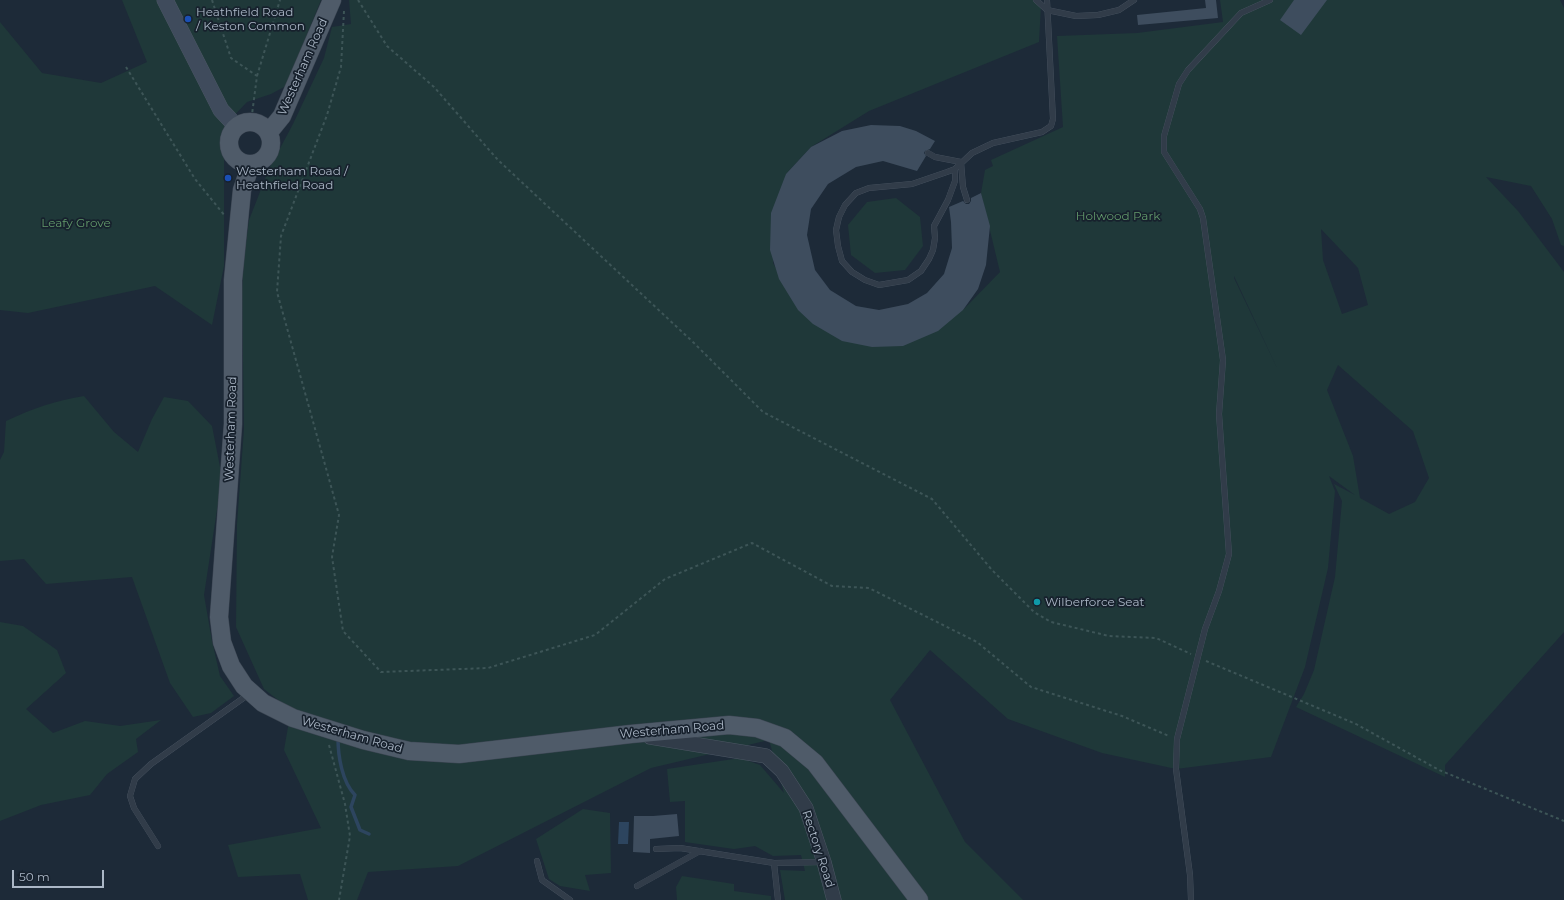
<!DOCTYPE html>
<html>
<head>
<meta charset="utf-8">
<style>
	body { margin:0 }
	#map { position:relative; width:1564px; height:900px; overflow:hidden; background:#1d2a38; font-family:Montserrat,sans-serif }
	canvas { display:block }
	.scale { position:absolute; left:12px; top:870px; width:92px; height:18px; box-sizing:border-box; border:2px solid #abb7c6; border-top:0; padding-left:5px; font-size:12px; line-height:14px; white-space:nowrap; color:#abb7c6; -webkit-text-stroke:3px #17212d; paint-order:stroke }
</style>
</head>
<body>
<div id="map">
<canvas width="1564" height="900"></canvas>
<div class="scale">50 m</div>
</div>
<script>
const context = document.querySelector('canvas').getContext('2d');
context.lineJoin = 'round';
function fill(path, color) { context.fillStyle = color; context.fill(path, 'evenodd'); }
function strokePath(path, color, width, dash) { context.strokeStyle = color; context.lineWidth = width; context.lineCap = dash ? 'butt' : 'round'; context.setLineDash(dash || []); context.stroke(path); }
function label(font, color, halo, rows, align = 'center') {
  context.font = font + ' Montserrat,sans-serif'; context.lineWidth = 3.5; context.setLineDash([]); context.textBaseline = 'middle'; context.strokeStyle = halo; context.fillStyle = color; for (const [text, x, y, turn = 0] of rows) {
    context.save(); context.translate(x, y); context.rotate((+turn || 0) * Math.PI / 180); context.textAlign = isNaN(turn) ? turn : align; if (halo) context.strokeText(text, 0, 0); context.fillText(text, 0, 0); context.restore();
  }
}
const green = new Path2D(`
	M122,0H321L286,86L271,94L247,102L226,124L224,140V266L212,325L155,286L28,313L0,310V22L42,73L101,83L147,62Z
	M349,0H1034L1041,5L1039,42L869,111L811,147L786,174L773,263L798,309L842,341L963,310L1000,272L981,193L985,170L993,166L991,160L1063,127L1057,36L1137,33L1223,22L1220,0H1560L1564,8V246L1561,245L1552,219L1531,186L1486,177L1518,211L1564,272V632L1445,765V777L1296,707L1304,694L1314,670L1335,577L1342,501L1334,484L1355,495L1329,476L1335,491L1328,568L1305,667L1271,757L1176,769L1102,753L1008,719L930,650L890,700L965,842L1023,900H785L780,870L805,871L801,855L773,856L755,846L734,849L685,842V801L670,802L667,769L740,758L760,765L784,793L769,740L651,768L458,866L368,872L357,900H308L300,874L238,877L228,845L321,828L284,750L291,710L264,689L236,627L237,524L244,429L242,291L244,259L249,220L269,169L293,124L324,58L332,27L351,24ZM1321,229L1358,268L1368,305L1342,314L1323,260ZM1234,276L1278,370L1234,278ZM1338,365L1413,431L1429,478L1415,502L1389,514L1360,498L1353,456L1327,390Z
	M896,198L920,217L923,246L905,270L875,273L851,255L848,225L867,202Z
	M84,396L114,432L138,452L152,419L164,397L188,401L212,426L222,477L204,595L212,641L220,676L234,696L211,713L193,717L170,683L132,577L46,584L24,559L0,561V460L4,452L6,421C34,408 54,401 84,396Z
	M0,622L23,626L57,650L66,673L26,709L53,733L85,721L120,726L161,720L136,739L138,752L107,774L90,795L41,805L0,821Z
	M583,809L610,813L611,873L585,875L590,891L560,886L549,879L536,839Z
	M682,876L734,884V891L771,896V900H677L676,887Z`);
const water = new Path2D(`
	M619,822H629L628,844H618Z`);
const stream = new Path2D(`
	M338,738C338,756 342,782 355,795L351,807L360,830L369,834`);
const building = new Path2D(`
	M1205,0H1216L1218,18L1138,25L1137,15L1206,8Z
	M1294,0H1327L1301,35L1280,20Z
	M871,125L900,126L916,131L935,141L930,149L925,151L924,153L926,156L917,171L883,161L856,167L828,184L811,209L807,235L815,270L830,290L856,306L879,310L908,304L927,293L944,274L952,248L951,222L949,207L963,201L966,204H969L971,201V198L981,193L990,226L986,265L978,289L963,310L938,331L903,346L872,347L842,341L813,324L798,310L779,279L770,250L771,213L786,174L811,147L842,131Z
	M677,814L679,836L650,839V853L633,852L634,816H653Z`);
const path = new Path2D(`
	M212,0L231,58L257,76L251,122
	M358,0L387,46L434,87L498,160L694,343L763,412L932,499L992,570L1034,612L1051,622L1109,636L1156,638L1191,654
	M344,11L341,67L327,115L281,236L277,292L339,515L332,557L343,631L381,672L488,668L595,635L665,579L752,543L832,586L869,588L977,642L1031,687L1122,716L1169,736
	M126,67L195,179L225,216
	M257,76L280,0
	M1206,661L1356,724L1439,770L1564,821
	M329,745L345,804L350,836L339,900`);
const service = new Path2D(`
	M1036,0L1047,10L1076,16L1098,15L1119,10L1134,0
	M928,153L935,157L961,162L963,187L967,200
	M955,169V181L948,200L934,226L935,238L933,250L929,259L921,271L908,280L879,285L865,280L852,272L842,261L838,246L836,230L839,217L845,205L856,193L869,188L912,184L947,172L955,169L972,153L993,143L1042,132L1051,126L1053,119L1047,0
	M158,846L134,808L130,796L135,779L151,764L249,694
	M656,849L680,848L774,863L824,862
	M537,861L542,880L570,900
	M774,863L778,900
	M637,886L700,851
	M1191,900L1190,875L1176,769L1177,739L1205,629L1219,591L1229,554L1219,414L1223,360L1203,218L1200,209L1164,152V136L1179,84L1188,70L1241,13L1270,0`);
const tertiary = new Path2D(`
	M650,737L766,756L782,771L806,808L824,862L834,900`);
const secondary = new Path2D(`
	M165,0L221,110L237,127`);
const primary = new Path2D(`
	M229 143a21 21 0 1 1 42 0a21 21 0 1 1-42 0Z
	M269,132L282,116L332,0
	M251,164L242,190L233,280V424L219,617L222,642L231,666L244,686L263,703L293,718L363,740L409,751L459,754L631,734L729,725L757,728L785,738L815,763L919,900`);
const markers = [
	[188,19,4,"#1a4fb4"],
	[228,178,4,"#1a4fb4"],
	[1037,602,4,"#0f9aa8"]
];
const poiNames = [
	["Heathfield Road",196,12],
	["/ Keston Common",196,26],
	["Westerham Road /",236,171],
	["Heathfield Road",236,185],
	["Wilberforce Seat",1045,602]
];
const streetNames = [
	["Westerham Road",303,67,-66],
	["Westerham Road",231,429,-88],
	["Westerham Road",672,730,-5],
	["Westerham Road",352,735,16],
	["Rectory Road",818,849,72]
];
const parkNames = [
	["Holwood Park",1118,216],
	["Leafy Grove",76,223]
];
fill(green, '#1f3839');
fill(water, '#2d455f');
strokePath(stream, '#2d455f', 3.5);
fill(building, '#3e4d5e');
strokePath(service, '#4c5764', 6);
strokePath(tertiary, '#4c5764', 15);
strokePath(secondary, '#4c5764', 17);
strokePath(primary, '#3b4552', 19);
strokePath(path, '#3d5557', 2, [3, 3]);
strokePath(service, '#313c49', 5.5);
strokePath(tertiary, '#313c49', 14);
strokePath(secondary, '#3f4b5c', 16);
strokePath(primary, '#4f5b69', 18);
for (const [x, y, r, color] of markers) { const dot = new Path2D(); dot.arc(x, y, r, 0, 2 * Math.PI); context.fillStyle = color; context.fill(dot); strokePath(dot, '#17212d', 1.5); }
label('12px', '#abb7c6', '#17212d', poiNames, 'left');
label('12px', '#abb7c6', '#17212d', streetNames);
label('12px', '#61986a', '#17212d', parkNames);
</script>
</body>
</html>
